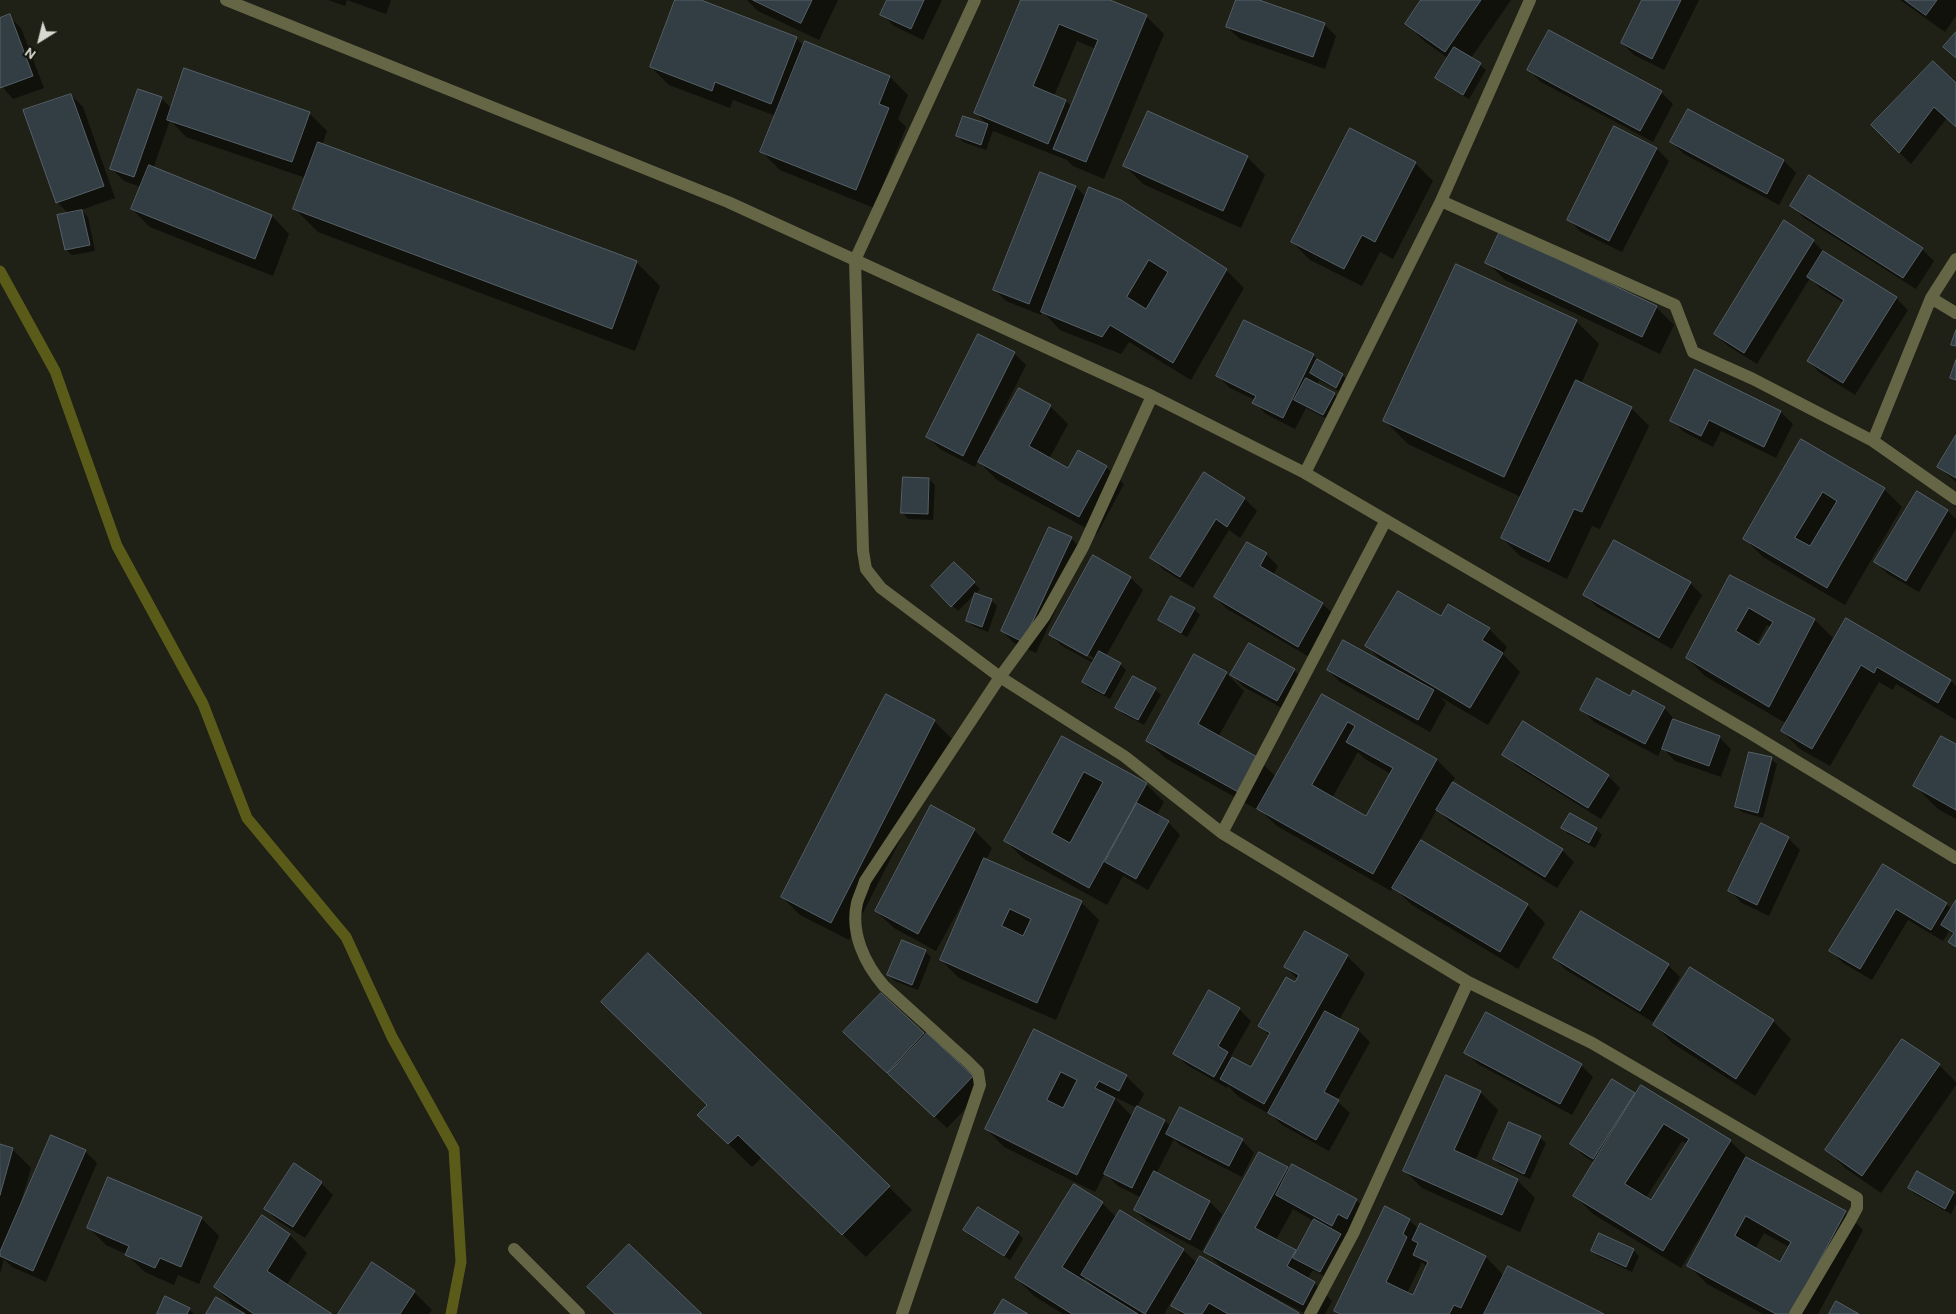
<!DOCTYPE html>
<html>
<head>
<meta charset="utf-8">
<style>
	body { margin:0 }
	#map { position:relative; width:1956px; height:1314px; overflow:hidden; background:#1f2016; font-family:Overpass,sans-serif }
	canvas { display:block }
	.north { position:absolute; left:15px; top:15px; width:50px; height:50px; -webkit-text-stroke:4px #16160d; paint-order:stroke; rotate:216deg; font-size:14px; font-weight:700; line-height:20px; text-align:center; color:#d8d9d2 }
	.north::after { content:''; display:block; margin:auto; width:18px; height:22px; background:#d8d9d2; clip-path:polygon(50% 0,100% 100%,50% 72%,0 100%) }
</style>
</head>
<body>
<div id="map">
<canvas width="1956" height="1314"></canvas>
<div class="north">N</div>
</div>
<script>
const context = document.querySelector('canvas').getContext('2d');
context.lineJoin = 'round';
function fill(path, color) { context.fillStyle = color; context.fill(path, 'evenodd'); }
function strokePath(path, color, width, dash) { context.strokeStyle = color; context.lineWidth = width; context.lineCap = dash ? 'butt' : 'round'; context.setLineDash(dash || []); context.stroke(path); }
const shadow = new Path2D(`
	M328,0H391L386,14L347,0L345,6Z
	M677,0H698L796,38L804,46L805,43L890,77L908,95L898,119L906,127L874,208L780,170L762,152L776,116L733,100L730,108L669,85L651,67Z
	M747,0H838L819,40L758,11Z
	M888,0H942L923,40L894,26L882,14Z
	M1022,0H1106L1146,16L1164,34L1104,179L1073,166L1067,160L993,131L986,150L963,142L958,136L964,117L988,125L976,113ZM1077,41L1096,49L1072,107L1066,101L1054,96Z
	M1237,0H1255L1324,24L1336,36L1325,69L1240,39L1227,27Z
	M1423,0H1511L1471,58L1486,70L1469,99L1443,84L1437,78L1449,59L1424,41L1406,23Z
	M1644,0H1699L1664,70L1634,55L1622,43Z
	M1900,0H1956V16L1945,32Z
	M9,16L21,28L44,88L13,99L0,84V19Z
	M1549,32L1661,92L1673,104L1653,142L1541,82L1529,70Z
	M1956,85V126L1947,118L1911,164L1872,125Z
	M71,95L83,107L115,198L81,210L88,217L95,251L72,255L66,250L69,214L57,202Z
	M161,98L172,109L309,113L327,131L322,145L636,262L660,286L635,351L318,232L295,209L306,178L186,137L170,120L153,169L272,216L289,234L273,276L150,227L132,209L141,187L124,181L112,169Z
	M1688,110L1784,161L1796,173L1779,205L1684,154L1672,142Z
	M1657,149L1669,161L1622,252L1581,232L1569,220Z
	M1247,157L1265,175L1241,228L1143,184L1125,166Z
	M1415,163L1433,181L1393,259L1380,252L1362,286L1310,260L1292,242Z
	M1041,173L1076,187L1087,198L1226,270L1244,288L1191,380L1129,342L1121,354L1060,330L1043,312L1041,315L1006,301L994,289Z
	M1792,206L1922,249L1934,261L1916,289L1804,218Z
	M1813,241L1825,253L1896,298L1908,310L1855,395L1820,373L1808,361L1844,303L1821,289L1810,278L1757,364L1728,346L1716,334Z
	M1487,262L1656,307L1674,325L1660,354L1505,280Z
	M1576,321L1599,344L1581,384L1631,408L1649,426L1600,529L1592,526L1567,579L1520,556L1502,538L1521,497L1408,444L1385,421Z
	M1014,353L1026,365L989,439L991,440L1019,389L1050,406L1068,424L1049,459L1069,470L1106,467L1124,484L1097,534L997,480L978,461L975,467L940,449L928,437Z
	M1313,355L1321,363L1342,375L1348,381L1342,393L1319,380L1317,385L1334,394L1340,400L1329,420L1306,408L1295,429L1266,414L1254,402L1255,400L1230,388L1218,376Z
	M1696,370L1781,412L1793,424L1776,458L1721,431L1713,447L1684,432L1672,420Z
	M1956,438V482L1939,467Z
	M1801,441L1884,489L1902,507L1845,605L1763,557L1745,539Z
	M1204,474L1245,499L1257,511L1240,538L1229,530L1193,588L1164,570L1152,558Z
	M929,479L935,485L933,520L908,519L903,513Z
	M1948,511L1956,519V529L1919,592L1888,574L1876,562Z
	M1050,529L1071,538L1083,551L1036,653L1014,643L1002,631Z
	M1247,543L1266,554L1278,566L1273,575L1323,604L1335,616L1311,658L1227,609L1215,597Z
	M1094,557L1131,578L1143,590L1106,656L1120,664L1126,670L1110,699L1089,688L1083,682L1093,663L1062,646L1050,634ZM1063,641L1094,658L1092,660L1063,644Z
	M954,564L980,589L958,611L932,586Z
	M1731,576L1815,620L1833,638L1822,658L1824,659L1847,620L1951,681L1956,686V720L1896,684L1893,690L1879,682L1830,766L1800,749L1782,731L1787,724L1705,676L1687,658ZM1767,625L1772,628L1760,647L1756,645Z
	M1690,583L1702,595L1672,649L1597,607L1585,595Z
	M991,600L997,606L988,632L973,626L967,620Z
	M1194,609L1200,615L1187,637L1165,625L1159,619Z
	M1441,618L1489,629L1507,647L1503,654L1520,672L1488,725L1440,697L1446,703L1430,732L1340,682L1328,670L1384,663L1367,646Z
	M1294,670L1306,682L1289,712L1244,687L1232,675Z
	M1226,673L1244,691L1218,737L1258,759L1276,777L1322,696L1437,760L1455,778L1452,783L1562,850L1574,862L1557,888L1450,822L1437,809L1420,840L1527,905L1545,923L1518,969L1412,905L1393,887L1391,891L1277,826L1259,809L1258,810L1165,758L1147,740ZM1358,752L1365,759L1391,774L1366,818L1332,798Z
	M1155,689L1161,695L1144,725L1123,714L1117,708Z
	M1631,698L1664,708L1676,721L1719,737L1731,749L1721,777L1675,761L1662,747L1658,756L1594,722L1582,709Z
	M934,721L952,739L849,940L800,915L782,897Z
	M1062,738L1146,784L1164,802L1156,816L1168,822L1180,835L1148,890L1123,876L1107,905L1024,859L1006,841Z
	M1956,746V819L1938,809L1915,786Z
	M1504,754L1608,776L1620,788L1601,819L1516,766Z
	M1771,759L1777,764L1763,818L1742,812L1736,807Z
	M1563,828L1596,829L1602,835L1595,848L1568,834Z
	M974,830L992,848L986,860L1081,902L1099,920L1056,1020L959,978L941,960L972,890L970,889L936,951L894,928L876,911Z
	M1788,838L1800,850L1769,916L1742,903L1730,891Z
	M1883,866L1946,904L1952,909L1956,903V948L1950,942L1954,936L1949,931L1943,941L1908,920L1872,980L1843,963L1831,951Z
	M925,951L931,957L918,990L895,981L889,975Z
	M1347,956L1365,974L1339,1020L1358,1030L1370,1042L1337,1101L1350,1113L1329,1151L1282,1125L1273,1116L1239,1097L1228,1086L1227,1088L1187,1065L1175,1053L1239,1009L1251,1021L1231,1056L1251,1069L1270,1036L1260,1026L1298,980L1286,967Z
	M1554,958L1668,965L1680,977L1653,1022L1566,970Z
	M881,994L984,1089L947,1128L857,1044Z
	M1773,1021L1791,1039L1755,1096L1672,1043L1655,1025Z
	M1034,1031L1126,1076L1144,1094L1137,1107L1165,1121L1171,1127L1242,1140L1254,1153L1242,1177L1180,1145L1174,1139L1156,1174L1210,1202L1222,1214L1202,1251L1147,1222L1135,1210L1142,1198L1118,1186L1105,1173L1095,1192L1004,1147L986,1129ZM1117,1098L1137,1108L1133,1117L1116,1100Z
	M1903,1040L1939,1065L1956,1082V1085L1881,1193L1845,1168L1827,1150Z
	M1466,1052L1581,1065L1593,1077L1572,1115L1478,1064Z
	M1480,1092L1498,1110L1475,1161L1517,1180L1535,1198L1520,1232L1422,1188L1404,1170Z
	M1634,1094L1730,1141L1748,1158L1845,1212L1863,1230L1818,1314H1763L1707,1284L1689,1266L1719,1210L1717,1209L1681,1268L1593,1214L1575,1196L1595,1163L1584,1156L1572,1144ZM1682,1141L1687,1144L1651,1202L1646,1198ZM1764,1233L1789,1247L1780,1263L1755,1249Z
	M699,1115L889,1187L912,1210L866,1257L762,1157L752,1167Z
	M1510,1124L1540,1138L1546,1143L1530,1179L1500,1165L1494,1159Z
	M0,1146L13,1150L31,1168L20,1205L21,1206L85,1151L97,1163L46,1282L12,1267L4,1259L0,1274Z
	M1287,1168L1290,1171L1356,1200L1368,1212L1326,1277L1313,1270L1307,1279L1314,1283L1332,1301L1325,1314H1306L1268,1294L1267,1296L1298,1314H1181L1172,1305L1186,1282L1184,1281L1164,1314H1063L1034,1296L1016,1278L1102,1203L1117,1218L1183,1250L1197,1263L1224,1270L1206,1252ZM1293,1209L1314,1221L1297,1253L1276,1240ZM1085,1277L1095,1288L1082,1281Z
	M321,1183L333,1195L305,1238L278,1221L266,1209Z
	M1909,1188L1953,1193L1956,1195V1204L1951,1214L1915,1194Z
	M262,1216L290,1235L307,1253L286,1286L329,1314H247L233,1305L215,1287Z
	M201,1218L219,1236L199,1284L178,1275L174,1285L145,1272L126,1254L106,1245L88,1227Z
	M1409,1220L1419,1229L1486,1257L1504,1276L1601,1314H1339L1335,1310ZM1422,1262L1427,1267L1413,1296L1407,1293Z
	M964,1230L1018,1233L1023,1239L1010,1260L970,1236Z
	M1633,1250L1639,1256L1632,1272L1598,1256L1592,1251Z
	M414,1292L432,1310L429,1314H340Z
	M189,1309L194,1314H159Z`);
const stream = new Path2D(`
	M0,271L55,371L117,546L203,704L247,818L346,937L392,1037L454,1149L461,1262L451,1314`);
const building = new Path2D(`
	M675,0H701L797,37L771,104L715,82L712,91L650,67Z
	M753,0H812L801,23Z
	M887,0H924L911,29L880,15Z
	M1021,0H1110L1147,15L1086,162L1053,149L1098,40L1059,24L1033,86L1066,100L1048,144L974,113Z
	M1236,0H1259L1325,23L1313,57L1226,27Z
	M1421,0H1481L1445,52L1405,24Z
	M1642,0H1681L1652,59L1621,43Z
	M1905,0H1937L1926,15Z
	M10,14L33,76L0,88V18Z
	M1549,30L1662,91L1640,131L1527,70Z
	M1956,32V58L1943,47Z
	M805,41L890,76L879,104L889,108L856,190L760,152Z
	M1454,47L1481,63L1463,95L1435,78Z
	M1933,61L1956,83V127L1934,107L1899,153L1871,125Z
	M184,68L310,112L292,162L167,120Z
	M138,89L162,97L134,177L110,169Z
	M71,94L104,186L56,203L23,110Z
	M1688,109L1784,160L1767,194L1670,142Z
	M1148,111L1248,156L1223,211L1123,166Z
	M963,116L988,124L981,145L956,136Z
	M1614,126L1657,148L1609,241L1567,220Z
	M1350,128L1416,162L1375,242L1362,235L1344,269L1291,242Z
	M318,142L637,261L612,329L293,209Z
	M149,165L272,215L255,259L131,209Z
	M1040,172L1076,186L1029,304L993,290Z
	M1809,175L1923,248L1903,278L1790,206Z
	M1089,187L1121,200L1227,269L1173,363L1110,325L1102,337L1041,312ZM1149,260L1168,272L1146,309L1127,297Z
	M82,210L90,245L65,250L57,215Z
	M1784,220L1814,240L1744,353L1714,334Z
	M1500,231L1657,306L1642,337L1485,263Z
	M1823,251L1897,297L1843,383L1807,361L1844,300L1807,277Z
	M1456,264L1577,320L1504,477L1383,421Z
	M1244,320L1314,354L1283,418L1252,403L1256,396L1216,376Z
	M1956,330V346L1951,345Z
	M978,334L1015,352L963,456L926,437Z
	M1317,359L1343,374L1336,388L1310,373Z
	M1956,360V380L1950,378Z
	M1695,369L1781,411L1764,447L1709,420L1701,436L1670,421Z
	M1306,378L1335,393L1323,415L1294,400Z
	M1576,380L1632,407L1582,512L1574,509L1549,562L1501,538Z
	M1019,388L1051,405L1029,446L1068,468L1078,450L1107,466L1079,517L978,462Z
	M1956,435V478L1937,467Z
	M1801,439L1885,488L1827,588L1743,539ZM1823,492L1837,501L1810,546L1795,538Z
	M1204,472L1245,498L1227,527L1216,519L1180,577L1150,558Z
	M903,477L929,478L928,514L901,513Z
	M1917,491L1948,510L1906,581L1874,562Z
	M1049,527L1072,537L1023,642L1001,631Z
	M1614,540L1691,582L1659,638L1583,595Z
	M1247,542L1267,553L1260,566L1323,603L1298,647L1214,597Z
	M1093,555L1131,577L1087,656L1049,635Z
	M954,562L975,582L951,607L931,586Z
	M1730,575L1815,619L1769,707L1686,658ZM1749,608L1773,622L1759,645L1736,631Z
	M1398,591L1441,616L1448,604L1490,628L1482,640L1503,653L1470,708L1365,646Z
	M975,593L992,599L982,627L966,621Z
	M1171,596L1195,608L1181,633L1158,620Z
	M1846,618L1951,680L1938,703L1877,667L1874,673L1861,665L1812,749L1781,731Z
	M1343,640L1434,690L1418,720L1327,670Z
	M1249,643L1295,669L1277,701L1230,675Z
	M1099,651L1121,663L1104,694L1082,682Z
	M1194,654L1227,672L1198,724L1259,758L1240,793L1146,741Z
	M1133,676L1156,688L1138,720L1115,708Z
	M1597,678L1630,696L1633,690L1665,707L1645,744L1580,710Z
	M886,694L935,720L831,923L781,897Z
	M1322,694L1437,759L1373,874L1257,809ZM1348,722L1355,726L1346,742L1393,768L1366,816L1312,785Z
	M1673,719L1720,736L1709,766L1662,749Z
	M1523,721L1609,775L1588,808L1502,755Z
	M1062,736L1147,783L1089,888L1004,841ZM1084,772L1103,782L1070,843L1052,833Z
	M1941,736L1956,744V810L1913,786Z
	M1749,752L1772,757L1758,813L1735,807Z
	M1453,782L1563,849L1545,877L1436,810Z
	M1137,803L1169,821L1136,879L1105,862Z
	M931,805L975,829L918,934L875,911Z
	M1570,813L1597,828L1589,843L1561,828Z
	M1761,823L1789,837L1757,905L1728,891Z
	M1421,840L1528,904L1500,952L1392,888Z
	M984,858L1082,901L1037,1003L940,960ZM1010,909L1031,919L1023,936L1002,926Z
	M1883,864L1947,903L1931,930L1896,909L1860,969L1829,951Z
	M1956,900V947L1948,942L1954,933L1941,925Z
	M1581,911L1669,964L1640,1011L1553,958Z
	M1305,931L1348,955L1264,1104L1220,1079L1232,1057L1251,1067L1270,1033L1258,1026L1286,977L1295,982L1299,975L1284,967Z
	M902,940L926,950L912,985L887,975Z
	M648,953L890,1186L842,1235L738,1135L728,1144L697,1115L707,1105L601,1002Z
	M1690,967L1774,1020L1736,1079L1653,1025Z
	M1209,990L1240,1008L1218,1046L1228,1052L1214,1077L1173,1054Z
	M881,993L924,1033L887,1073L843,1032Z
	M1325,1011L1359,1029L1324,1092L1339,1100L1316,1140L1268,1113Z
	M1486,1012L1582,1064L1560,1104L1464,1053Z
	M1034,1029L1127,1075L1119,1091L1099,1081L1095,1088L1115,1098L1077,1175L985,1129ZM1061,1072L1077,1080L1063,1108L1047,1100Z
	M927,1033L973,1076L934,1117L888,1074Z
	M1902,1039L1940,1064L1862,1176L1825,1150Z
	M1446,1075L1481,1091L1454,1150L1518,1179L1502,1215L1403,1171Z
	M1612,1079L1635,1093L1593,1159L1570,1144Z
	M1641,1085L1731,1140L1663,1251L1573,1196ZM1664,1124L1689,1139L1651,1200L1625,1184Z
	M1137,1106L1165,1120L1132,1188L1104,1174Z
	M1180,1107L1243,1139L1229,1166L1166,1134Z
	M1509,1122L1541,1136L1524,1174L1493,1159Z
	M51,1135L86,1150L33,1271L0,1256V1252Z
	M0,1144L13,1148L0,1195Z
	M1259,1152L1288,1167L1255,1228L1296,1250L1287,1266L1315,1282L1303,1305L1204,1252Z
	M1746,1157L1846,1211L1791,1314H1776L1687,1266ZM1746,1216L1791,1242L1780,1262L1735,1236Z
	M294,1163L322,1182L293,1227L264,1209Z
	M1292,1164L1357,1199L1347,1219L1338,1214L1332,1226L1276,1195Z
	M1154,1171L1210,1201L1190,1240L1134,1210Z
	M1917,1171L1954,1192L1945,1209L1908,1188Z
	M108,1177L202,1217L181,1267L160,1258L155,1268L125,1255L129,1246L87,1228Z
	M1074,1184L1103,1202L1062,1267L1138,1314H1072L1015,1278Z
	M1385,1206L1410,1219L1403,1234L1407,1237L1386,1282L1413,1295L1428,1262L1413,1255L1418,1243L1412,1240L1420,1223L1486,1256L1461,1308L1454,1305L1449,1314H1340L1334,1311Z
	M978,1207L1019,1232L1004,1256L963,1230Z
	M1120,1210L1184,1249L1145,1314L1081,1275Z
	M262,1215L290,1234L267,1271L332,1314H254L214,1287Z
	M1314,1219L1341,1234L1320,1272L1293,1258Z
	M1599,1233L1634,1249L1626,1267L1591,1251Z
	M629,1244L702,1314H615L587,1287Z
	M1200,1256L1299,1313V1314H1228L1209,1303L1202,1314H1186L1171,1306Z
	M372,1262L415,1291L400,1314H338Z
	M1508,1266L1604,1314H1484Z
	M165,1296L190,1308L187,1314H157Z
	M216,1297L245,1314H206Z
	M1003,1299L1028,1314H994Z
	M1836,1301L1859,1314H1829Z`);
const minor = new Path2D(`
	M226,0L728,202L855,260L863,551L866,569L881,588L1000,677L1124,756L1222,833L1468,982L1353,1234L1310,1314
	M975,0L855,260L1152,396L1305,473L1441,201L1530,0
	M1441,201L1675,305L1693,352L1753,379L1873,441L1956,499
	M1931,298L1956,313
	M1873,441L1931,298L1956,259
	M1305,473L1750,733L1956,858
	M1222,833L1386,520
	M1468,982L1592,1043L1857,1198V1208L1850,1221L1795,1314
	M514,1249L579,1314
	M902,1314L980,1085L978,1072L968,1062L884,986C865,964 850,933 857,903C859,896 863,888 865,881L1000,677L1044,617L1083,547L1152,396`);
fill(shadow, '#0007');
strokePath(stream, '#5b5b19', 11);
fill(building, '#333d44');
strokePath(building, '#556068', 1);
strokePath(minor, '#656645', 12);
</script>
</body>
</html>
